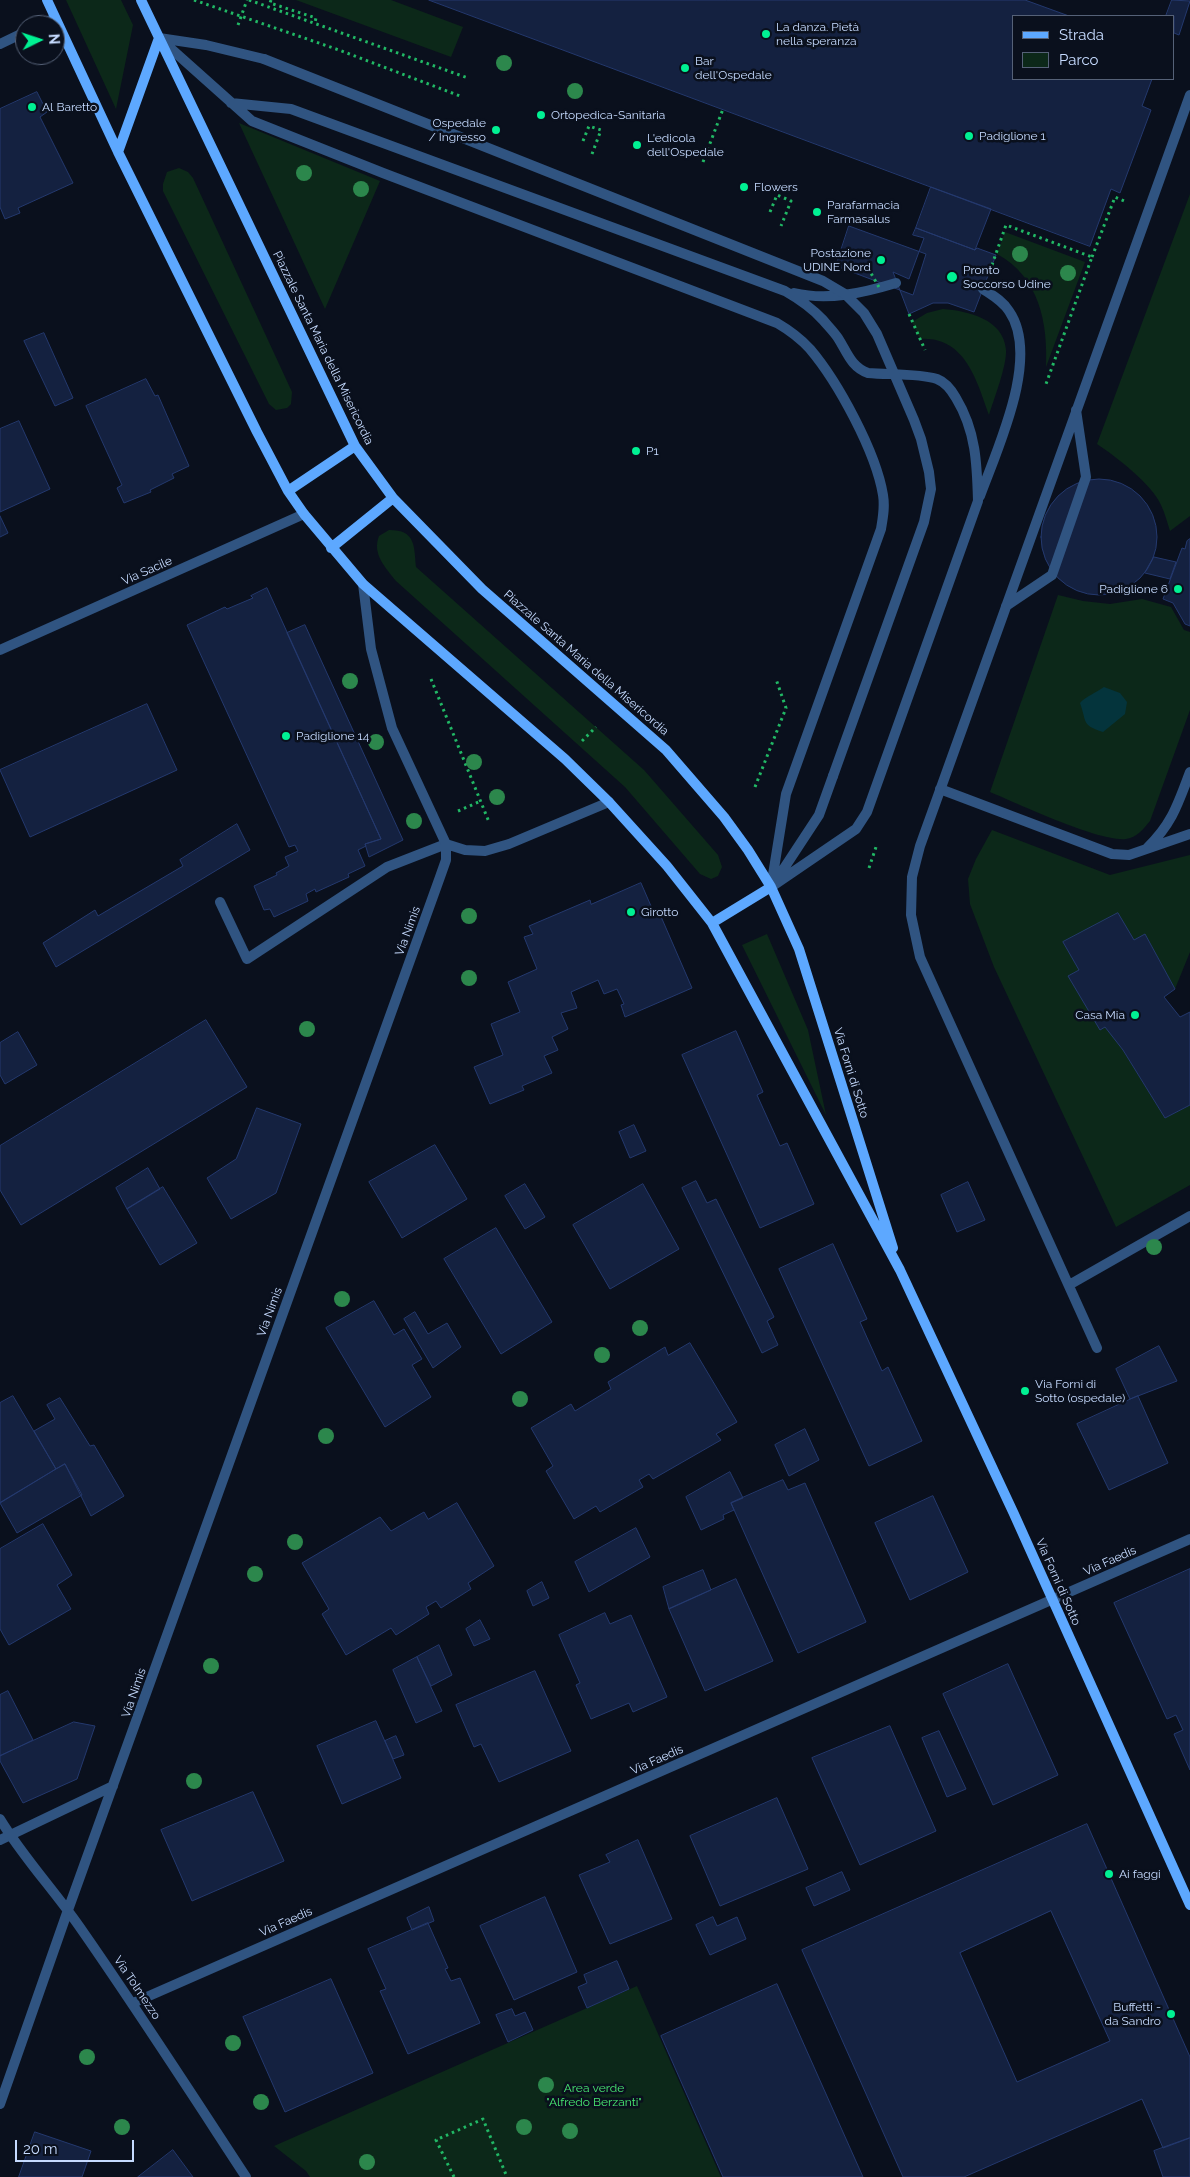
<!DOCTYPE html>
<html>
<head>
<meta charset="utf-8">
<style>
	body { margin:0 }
	#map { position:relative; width:1190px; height:2177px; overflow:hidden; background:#0a101d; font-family:Raleway,sans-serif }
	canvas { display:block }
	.legend { position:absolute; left:1012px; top:15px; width:162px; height:65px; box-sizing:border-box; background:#0a101d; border:1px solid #556177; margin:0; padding:6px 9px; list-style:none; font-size:15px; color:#c6dbff }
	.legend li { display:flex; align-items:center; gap:10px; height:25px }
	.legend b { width:25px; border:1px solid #556177 }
	.north { position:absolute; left:15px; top:15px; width:50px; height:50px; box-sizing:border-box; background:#0a101d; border:1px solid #556177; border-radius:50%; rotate:86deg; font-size:14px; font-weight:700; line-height:20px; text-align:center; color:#c6dbff }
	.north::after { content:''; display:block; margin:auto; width:18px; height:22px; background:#00f193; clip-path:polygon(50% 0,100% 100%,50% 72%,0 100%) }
	.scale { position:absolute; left:15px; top:2140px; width:119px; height:22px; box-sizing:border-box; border:2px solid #c6dbff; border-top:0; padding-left:6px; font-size:15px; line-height:18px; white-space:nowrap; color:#c6dbff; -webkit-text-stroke:4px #0a101d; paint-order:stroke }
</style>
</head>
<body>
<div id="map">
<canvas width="1190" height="2177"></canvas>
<ul class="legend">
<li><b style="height:6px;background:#5da8ff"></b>Strada</li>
<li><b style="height:14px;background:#0c2819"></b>Parco</li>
</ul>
<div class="north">N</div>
<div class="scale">20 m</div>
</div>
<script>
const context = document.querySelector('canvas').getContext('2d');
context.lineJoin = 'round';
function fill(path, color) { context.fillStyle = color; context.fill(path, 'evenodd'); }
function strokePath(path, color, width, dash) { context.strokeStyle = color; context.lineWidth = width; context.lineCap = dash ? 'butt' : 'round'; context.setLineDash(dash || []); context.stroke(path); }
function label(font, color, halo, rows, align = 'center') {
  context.font = font + ' Raleway,sans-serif'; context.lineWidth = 5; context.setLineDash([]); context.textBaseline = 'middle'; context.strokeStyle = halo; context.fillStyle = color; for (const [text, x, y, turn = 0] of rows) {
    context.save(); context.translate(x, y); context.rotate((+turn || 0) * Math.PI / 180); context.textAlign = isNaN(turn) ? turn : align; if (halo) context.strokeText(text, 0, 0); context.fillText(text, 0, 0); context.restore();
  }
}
const green = new Path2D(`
	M66,0H121L133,25L116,109Z
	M296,0H391L463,27L451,57Z
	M239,123L380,181L325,309Z
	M179,168L188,172L193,178L292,392L291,404L287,408L276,410L269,404L163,191V184L167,172Z
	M1190,194V516L1170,531C1167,522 1165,513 1161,505C1153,485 1115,456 1097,444Z
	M1005,232L1085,262L1046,367C1048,322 1039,277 997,254Z
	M943,309C968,311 1004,319 1006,350C1007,365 994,399 989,415C977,381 965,336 920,339L912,322L927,313Z
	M389,530C416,530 414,546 416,567L644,770L718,855L722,867L718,876L711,879L700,874L625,787L396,581C385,567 372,554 379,536Z
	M1058,595L1083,601L1110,604L1142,599L1171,607L1184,630L1190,632V710L1150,821C1143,829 1138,837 1126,839C1099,842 1019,804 990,792Z
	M992,830L1110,875L1190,855V952L1175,989L1145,935L1069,976L1123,1050L1165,1118L1190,1105V1185L1116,1227L994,967L970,904L968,879L976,859Z
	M767,934L808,1030L826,1115L742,945Z
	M637,1986L721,2177H310L306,2171L274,2146Z`);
const water = new Path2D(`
	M1104,687L1120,693L1127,702L1125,714L1103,732C1081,725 1087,722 1080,703C1086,696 1096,693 1104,687Z`);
const building = new Path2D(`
	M429,0H1025L1069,16H1014V79H1152L1142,106L1151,110L1120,193L1111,189L1090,246Z
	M1172,0L1190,1L1179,35L1174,33V16H1166Z
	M37,92L47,112L40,117L73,183L18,208L20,213L5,219L0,207V109Z
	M931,187L991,209L975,250L916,228Z
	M849,226L926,254L913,295L836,266Z
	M916,228L975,250L977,248L996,255L974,312L948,303H933L909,314L893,272L909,279L924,238L913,235Z
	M44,333L73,398L55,406L24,341Z
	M146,379L155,396L158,395L189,466L172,474L174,478L150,490L151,492L124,503L117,488L122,485L86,406Z
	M19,421L50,489L0,512V429Z
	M1041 537a58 58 0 1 1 116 0a58 58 0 1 1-116 0Z
	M0,516L8,533L0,537Z
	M1190,539V626L1185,624L1173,603L1163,599L1182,548L1185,549L1187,541Z
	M1154,557L1176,562L1170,579L1145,573Z
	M267,588L381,839L365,844L366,846L358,850L365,866L348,874L349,877L316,892L315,889L306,894L308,901L274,917L270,909L264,910L254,886L277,875L276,873L289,866L285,857L298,851L295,845L289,847L187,625L225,607L227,609L253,598L251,596Z
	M305,625L403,840L369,857L365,844L381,839L287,633Z
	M147,704L177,770L30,837L0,770Z
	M237,824L250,850L56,967L43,943L95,910L98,916L183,866L180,860Z
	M641,883L654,913L659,912L692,988L625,1017L621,1005L624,1004L617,989L604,994L598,980L571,992L577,1008L561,1013L568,1029L552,1037L558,1050L544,1056L552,1073L522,1086L524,1090L490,1104L474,1067L503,1055L491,1024L520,1012L508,982L537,969L524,937L533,934L529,926L590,900L591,904Z
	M1118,913L1134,940L1145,934L1175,989L1164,997L1180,1017L1190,1012V1105L1165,1118L1123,1050L1105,1027L1100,1030L1068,976L1079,970L1063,942Z
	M206,1020L247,1087L21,1225L0,1190V1146Z
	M736,1031L763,1092L757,1095L780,1146L787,1143L814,1204L760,1228L682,1055Z
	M18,1032L37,1065L5,1084L0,1075V1043Z
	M257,1108L301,1124L276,1193L231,1219L207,1178L236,1159Z
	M634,1125L646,1151L630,1158L619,1132Z
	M435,1145L467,1199L402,1238L369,1182Z
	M148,1168L160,1189L127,1209L116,1188Z
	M696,1181L707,1203L716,1199L774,1317L767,1321L778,1345L762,1353L682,1188Z
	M968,1182L985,1220L957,1232L941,1195Z
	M525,1184L545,1217L525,1229L505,1196Z
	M643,1184L679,1249L610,1289L573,1225Z
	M163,1187L197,1243L160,1265L127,1209Z
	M496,1228L552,1322L501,1354L444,1259Z
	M833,1244L867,1319L860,1322L882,1371L888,1367L922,1441L869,1466L779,1269Z
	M374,1301L394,1335L404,1329L422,1359L412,1365L431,1397L385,1427L326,1328Z
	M415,1312L428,1334L447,1323L461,1347L433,1368L404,1319Z
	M690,1343L737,1422L716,1434L721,1440L653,1479L649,1474L639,1480L643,1487L600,1512L596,1506L574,1519L546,1471L553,1466L531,1428L571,1404L575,1411L611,1389L608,1382L665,1347L668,1355Z
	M1159,1346L1177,1381L1130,1399L1116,1369Z
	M13,1396L56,1469L0,1503V1403Z
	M1138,1396L1168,1463L1109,1490L1077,1424Z
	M60,1398L90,1446L94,1445L124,1496L91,1516L65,1464L56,1469L34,1431L55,1419L47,1405Z
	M805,1429L819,1460L789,1476L775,1445Z
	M65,1464L82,1495L17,1533L0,1503Z
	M730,1472L743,1498L731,1503L734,1510L723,1515L724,1519L701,1530L686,1497Z
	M783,1480L788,1490L805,1483L866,1622L798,1653L731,1503Z
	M933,1496L968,1572L910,1600L875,1523Z
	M457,1503L494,1566L468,1583L471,1589L441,1608L436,1601L426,1607L429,1614L396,1635L391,1628L346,1655L322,1614L329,1609L302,1563L380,1517L391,1531L424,1512L428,1519Z
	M43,1524L72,1575L57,1585L71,1609L9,1645L0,1629V1549Z
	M636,1528L650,1557L589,1592L575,1562Z
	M1190,1569V1770L1174,1734L1183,1730L1176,1715L1167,1719L1114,1603Z
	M703,1570L711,1590L669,1609L663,1587Z
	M736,1579L773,1661L705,1691L669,1609Z
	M542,1582L549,1598L533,1606L527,1591Z
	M605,1613L610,1624L631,1615L667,1697L633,1712L629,1703L591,1719L576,1685L580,1683L559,1635Z
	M480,1620L490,1639L474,1646L466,1629Z
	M439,1645L452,1675L431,1686L417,1657Z
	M417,1657L442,1711L416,1723L393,1670Z
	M1008,1664L1058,1775L993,1805L943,1694Z
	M535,1671L571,1751L499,1782L481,1744L474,1747L456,1705Z
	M8,1691L33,1740L0,1756V1695Z
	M376,1721L401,1778L342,1804L317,1746Z
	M74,1722L95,1726L77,1779L23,1803L0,1761V1756Z
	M890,1726L936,1831L860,1865L812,1758Z
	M939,1731L966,1789L947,1797L922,1738Z
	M396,1736L404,1755L393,1759L385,1741Z
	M253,1792L284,1861L192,1901L161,1830Z
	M777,1798L808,1869L720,1906L690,1836Z
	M1087,1824L1190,2057V2138L1163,2148L1142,2099L964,2177H903L802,1950ZM1051,1911L1110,2041L1017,2082L960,1953Z
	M638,1840L672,1919L610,1944L579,1875L610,1862L606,1855Z
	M842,1872L850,1890L814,1906L806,1888Z
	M545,1897L577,1972L514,2000L480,1926Z
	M429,1907L434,1921L412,1930L407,1918Z
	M713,1917L717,1926L737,1917L746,1939L710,1955L696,1925Z
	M428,1923L448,1968L445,1969L451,1981L460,1978L480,2023L408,2054L380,1991L386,1989L368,1949Z
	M617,1961L629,1989L587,2008L578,1987L587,1983L584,1975Z
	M331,1979L373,2073L285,2112L243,2017Z
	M777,1984L863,2177H723L661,2036Z
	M512,2009L515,2016L525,2012L533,2030L508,2042L496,2015Z
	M35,2132L91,2151L82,2177H19Z
	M1190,2138V2177H1163L1154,2151Z
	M173,2150L193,2177H138Z`);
const path = new Path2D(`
	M194,0L339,50L460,96
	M249,0L468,78
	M271,0L270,3L316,18L315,22
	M238,25L247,0
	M583,141L589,126L601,130L592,154
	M703,162L723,109
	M770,212L777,195L791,201L781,226
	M1092,257L1115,197L1124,201
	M992,265L1006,225L1092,257L1046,384
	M909,314L925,350
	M431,679L489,822
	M582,741L596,727
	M755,787L786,708L776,679
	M458,811L481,801
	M869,868L876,847
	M454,2177L436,2140L483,2119L507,2177`);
const service = new Path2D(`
	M159,38L252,121L383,173L777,323C789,330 800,338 810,349C838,382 876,452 883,495C885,507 883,517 881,529L786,794L771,887
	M159,38L206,45L264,59
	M231,103L291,109L785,291C799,299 812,308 823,320C828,326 834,332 838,338C847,352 851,367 868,373C888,375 918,373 937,379C945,382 952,391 956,398C976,431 977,464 978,501L867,812L856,829L771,887
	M794,293C828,301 863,293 896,283
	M980,496C997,449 1041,357 1009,311C1003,301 992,295 983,289
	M1006,606L1052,575L1086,477L1076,410
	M940,789L1112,854L1129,855L1190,834
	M1147,848C1172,824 1178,804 1190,772
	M775,882L819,815L833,776
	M220,902L247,959L387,867L446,844
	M1069,1285L1190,1216
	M1097,1348L920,957L911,915L912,877L920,846L1190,95`);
const minor = new Path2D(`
	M40,25L55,18
	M0,44L25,32
	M363,584L371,649L392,728L446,844L465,850L485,851L509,844L609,802
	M0,650L304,514
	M0,1819C23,1857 54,1890 79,1926C137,2009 191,2093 246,2177
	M0,1840L113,1786
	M133,2003L1190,1539
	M0,2104L68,1910L440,877L446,860V844`);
const secondary = new Path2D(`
	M47,0L118,152L257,432L288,491L304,514L363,584L565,759L609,802L667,866L712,923L900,1270L1014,1514L1190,1905
	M141,0L355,446L393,498L482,589L666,750L724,817L748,850L771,887L799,949L893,1248
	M118,152L159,38
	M288,491L355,446
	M331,548L393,498
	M712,923L771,887`);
const pathBridge = new Path2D(`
	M868,268L880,289`);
const serviceBridge = new Path2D(`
	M264,59L823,281L845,294L864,313L877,334L914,420L921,439L929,472L931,489L924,522L833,776`);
const trees = [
	[504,63],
	[575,91],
	[304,173],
	[361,189],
	[1020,254],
	[1068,273],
	[350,681],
	[376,742],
	[474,762],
	[497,797],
	[414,821],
	[469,916],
	[469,978],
	[307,1029],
	[1154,1247],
	[342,1299],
	[640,1328],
	[602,1355],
	[520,1399],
	[326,1436],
	[295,1542],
	[255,1574],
	[211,1666],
	[194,1781],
	[233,2043],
	[87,2057],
	[546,2085],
	[261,2102],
	[122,2127],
	[524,2127],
	[570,2131],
	[367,2162]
];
const markers = [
	[766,34,5,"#00f193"],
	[685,68,5,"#00f193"],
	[32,107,5,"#00f193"],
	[541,115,5,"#00f193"],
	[496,130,5,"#00f193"],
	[969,136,5,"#00f193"],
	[637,145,5,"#00f193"],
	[744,187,5,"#00f193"],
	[817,212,5,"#00f193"],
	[881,260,5,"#00f193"],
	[952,277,6,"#00f193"],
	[636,451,5,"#00f193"],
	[1178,589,5,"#00f193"],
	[286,736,5,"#00f193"],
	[631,912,5,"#00f193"],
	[1135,1015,5,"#00f193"],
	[1025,1391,5,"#00f193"],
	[1109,1874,5,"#00f193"],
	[1171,2014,5,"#00f193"]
];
const poiNames = [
	["La danza. Pietà",776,27],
	["nella speranza",776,41],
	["Bar",695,61],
	["dell'Ospedale",695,75],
	["Al Baretto",42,107],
	["Ortopedica-Sanitaria",551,115],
	["Ospedale",486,123,"right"],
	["/ Ingresso",486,137,"right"],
	["Padiglione 1",979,136],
	["L'edicola",647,138],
	["dell'Ospedale",647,152],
	["Flowers",754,187],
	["Parafarmacia",827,205],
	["Farmasalus",827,219],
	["Postazione",871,253,"right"],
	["UDINE Nord",871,267,"right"],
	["Pronto",963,270],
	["Soccorso Udine",963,284],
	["P1",646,451],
	["Padiglione 6",1168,589,"right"],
	["Padiglione 14",296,736],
	["Girotto",641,912],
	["Casa Mia",1125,1015,"right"],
	["Via Forni di",1035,1384],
	["Sotto (ospedale)",1035,1398],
	["Ai faggi",1119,1874],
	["Buffetti -",1161,2007,"right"],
	["da Sandro",1161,2021,"right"]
];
const streetNames = [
	["Piazzale Santa Maria della Misericordia",323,348,64],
	["Via Sacile",147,571,-24],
	["Piazzale Santa Maria della Misericordia",586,663,41],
	["Via Nimis",408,931,-70],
	["Via Forni di Sotto",851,1073,73],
	["Via Nimis",270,1312,-70],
	["Via Faedis",1110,1561,-24],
	["Via Forni di Sotto",1058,1582,66],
	["Via Nimis",134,1693,-71],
	["Via Faedis",657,1760,-24],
	["Via Faedis",286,1922,-24],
	["Via Tolmezzo",137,1988,56]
];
const parkNames = [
	["Area verde",594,2088],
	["\"Alfredo Berzanti\"",594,2102]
];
fill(green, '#0c2819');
fill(water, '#04343c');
fill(building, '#142140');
strokePath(building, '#24396e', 1);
strokePath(path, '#21b865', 3, [2.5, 4]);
strokePath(service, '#305481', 10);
strokePath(minor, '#305481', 10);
strokePath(secondary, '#5da8ff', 10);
strokePath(pathBridge, '#21b865', 3, [2.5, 4]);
strokePath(serviceBridge, '#305481', 10);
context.fillStyle = '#2c874c';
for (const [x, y] of trees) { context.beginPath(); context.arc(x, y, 8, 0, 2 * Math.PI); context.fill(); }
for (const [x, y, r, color] of markers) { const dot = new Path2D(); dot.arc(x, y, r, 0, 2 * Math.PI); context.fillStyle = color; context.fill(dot); strokePath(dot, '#0a101d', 2); }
label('12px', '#c6dbff', '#0a101d', poiNames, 'left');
label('12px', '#c6dbff', '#0a101d', streetNames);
label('12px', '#48e972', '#0a101d', parkNames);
</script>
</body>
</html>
